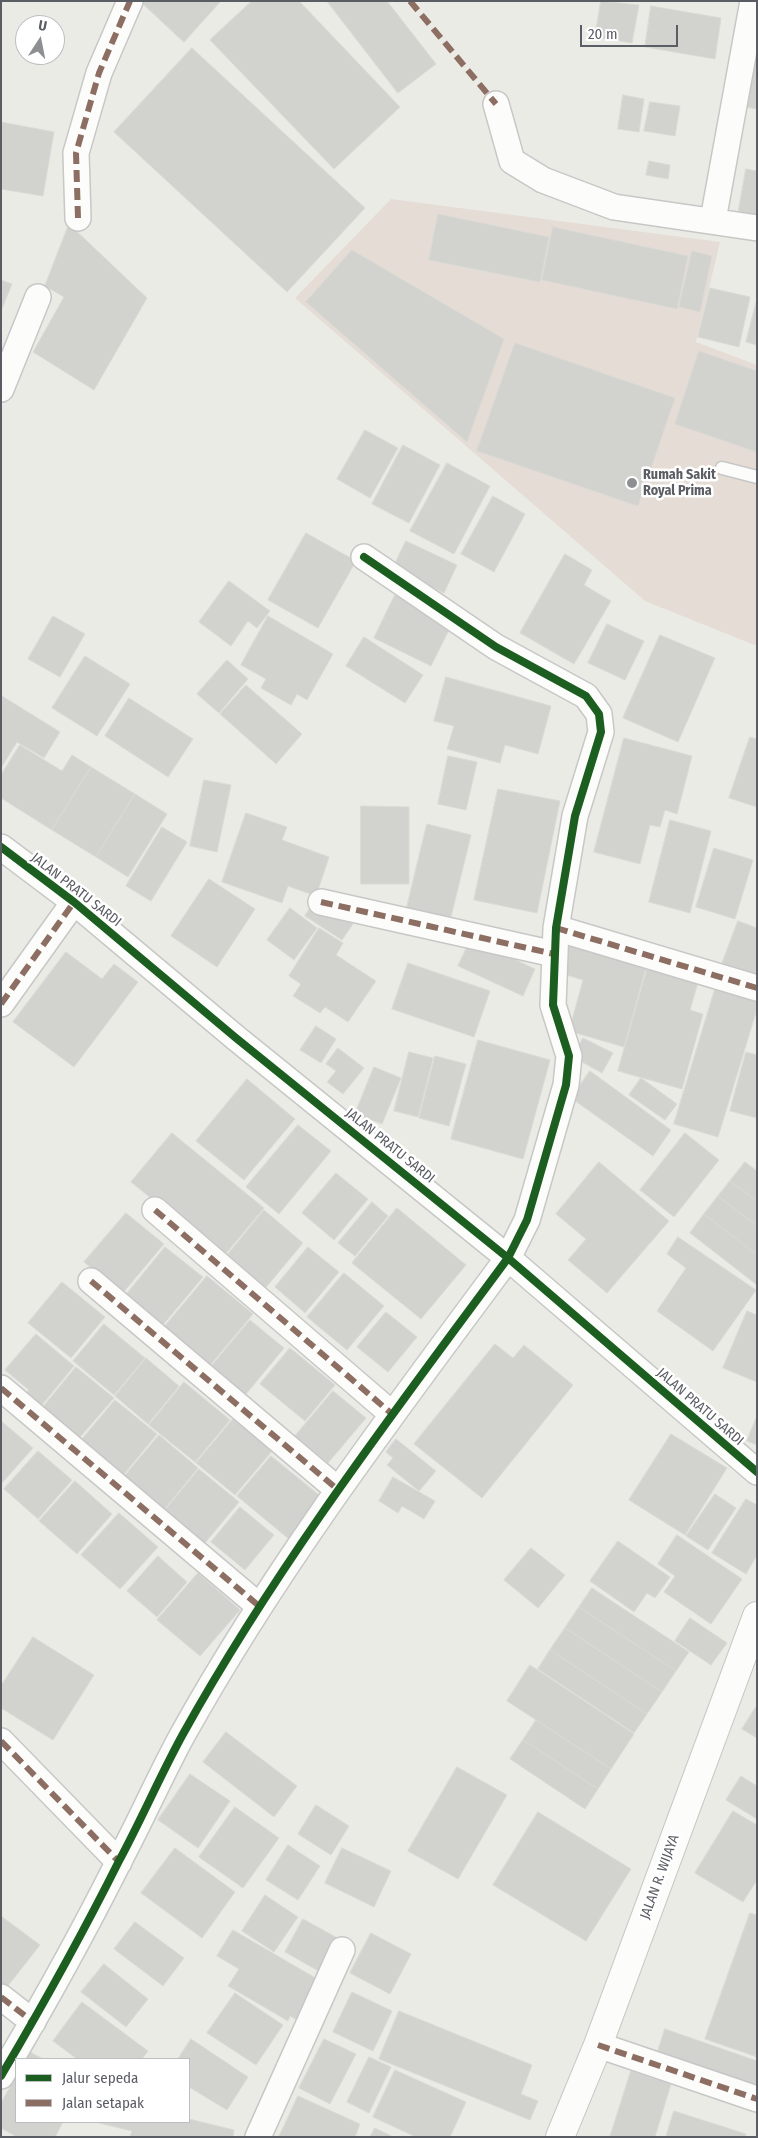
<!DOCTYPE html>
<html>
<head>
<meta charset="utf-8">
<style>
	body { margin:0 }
	#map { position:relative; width:758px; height:2138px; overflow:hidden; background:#ebebe6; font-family:"Fira Sans Condensed",sans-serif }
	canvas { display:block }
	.frame { position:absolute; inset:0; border:2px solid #5b5d64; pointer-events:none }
	.legend { position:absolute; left:15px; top:2058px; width:175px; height:65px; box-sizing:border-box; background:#fff; border:1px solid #bdbec1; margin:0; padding:6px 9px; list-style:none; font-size:15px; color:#5b5d64 }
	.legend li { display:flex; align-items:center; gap:10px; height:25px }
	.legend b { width:25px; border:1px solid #bdbec1 }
	.north { position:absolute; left:15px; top:15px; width:50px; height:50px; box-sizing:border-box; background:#fff; border:1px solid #bdbec1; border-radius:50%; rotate:11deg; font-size:14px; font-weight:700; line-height:20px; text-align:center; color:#5b5d64 }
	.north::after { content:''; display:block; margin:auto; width:18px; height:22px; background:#8d8f92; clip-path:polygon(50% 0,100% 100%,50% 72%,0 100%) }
	.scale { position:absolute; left:580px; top:25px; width:98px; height:22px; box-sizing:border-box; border:2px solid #5b5d64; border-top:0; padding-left:6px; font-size:15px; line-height:18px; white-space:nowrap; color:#5b5d64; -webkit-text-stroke:4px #fff; paint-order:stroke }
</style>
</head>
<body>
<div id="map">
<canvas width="758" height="2138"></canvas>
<div class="frame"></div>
<ul class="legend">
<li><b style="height:6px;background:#1b5e20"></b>Jalur sepeda</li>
<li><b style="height:6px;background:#8d6e63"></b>Jalan setapak</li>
</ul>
<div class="north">U</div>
<div class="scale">20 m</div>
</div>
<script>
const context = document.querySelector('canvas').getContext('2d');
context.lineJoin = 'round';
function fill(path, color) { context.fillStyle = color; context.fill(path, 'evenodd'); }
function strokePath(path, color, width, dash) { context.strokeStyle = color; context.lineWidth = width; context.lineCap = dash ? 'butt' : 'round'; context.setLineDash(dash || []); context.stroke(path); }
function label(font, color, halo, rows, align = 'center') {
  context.font = font + ' "Fira Sans Condensed",sans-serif'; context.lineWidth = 5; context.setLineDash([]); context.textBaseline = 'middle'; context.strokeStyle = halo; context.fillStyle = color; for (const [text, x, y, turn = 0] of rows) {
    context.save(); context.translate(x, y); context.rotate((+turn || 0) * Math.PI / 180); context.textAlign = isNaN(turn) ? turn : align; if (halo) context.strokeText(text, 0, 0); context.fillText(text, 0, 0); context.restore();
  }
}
const medical = new Path2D(`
	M391,199L720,242L696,342L757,365V646L645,601L295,298Z`);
const building = new Path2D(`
	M140,1H221L184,42Z
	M252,1H299L400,107L334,169L210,40Z
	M327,1H387L436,64L398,93Z
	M601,1L639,5L632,43L595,37Z
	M651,6L721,18L715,59L645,47Z
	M192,48L365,208L287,292L114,132Z
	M745,53L757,55V109L736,105Z
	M623,95L644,99L639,132L618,129Z
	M650,102L680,106L675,136L644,131Z
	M1,122L54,132L43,196L1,189Z
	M649,161L670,165L668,179L646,175Z
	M746,169L757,171V217L738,214Z
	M438,214L549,237L540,282L429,260Z
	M69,224L147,298L94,390L33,352L64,297L45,286Z
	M553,227L688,256L677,309L542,280Z
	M352,250L504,339L467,442L306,302Z
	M692,251L712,256L700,312L679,307Z
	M1,280L12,284L1,311Z
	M710,288L750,297L739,347L698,337Z
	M757,299V345L746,342Z
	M515,343L675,398L638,506L477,451Z
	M699,351L757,371V452L675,424Z
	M365,430L398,448L370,498L337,479Z
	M403,445L440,465L409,523L372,504Z
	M447,463L490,486L454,554L410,531Z
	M493,496L525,514L494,572L461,554Z
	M306,533L356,561L318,628L268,600Z
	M406,541L457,565L444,593L393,568Z
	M565,554L592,570L584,585L611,601L574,664L520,633Z
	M229,581L270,611L257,628L248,621L231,646L199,622Z
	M395,595L452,624L431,666L374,638Z
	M53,616L85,634L60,677L28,659Z
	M268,616L333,654L307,700L297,694L291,705L261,688L266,679L241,665Z
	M607,624L644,641L625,680L588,663Z
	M660,635L715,658L678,742L623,718Z
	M364,637L423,675L405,703L346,666Z
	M85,656L130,684L97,736L52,708Z
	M227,660L248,679L219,713L197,694Z
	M446,677L551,706L538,754L505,745L500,763L447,749L454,726L434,721Z
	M246,685L302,734L276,764L220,714Z
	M2,696L60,732L44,758L17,742L1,768Z
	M129,698L193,739L168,777L105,736Z
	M750,737L757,739V807L729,798Z
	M624,738L692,756L677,814L665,810L660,827L650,825L640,864L594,852Z
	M20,745L62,771L72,755L91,767L52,830L1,798V775Z
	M448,756L477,762L466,810L438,804Z
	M91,767L135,794L96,857L52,830Z
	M204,780L231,785L217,852L190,846Z
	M498,789L560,801L537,913L474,900Z
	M135,794L167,814L128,877L96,857Z
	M361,806L409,807V884H361Z
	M246,813L287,827L282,840L329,857L316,896L288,886L282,903L222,882Z
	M670,820L711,831L690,913L649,902Z
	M427,824L471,835L449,925L405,915Z
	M162,827L187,842L151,901L126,886Z
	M714,848L753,860L735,919L696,907Z
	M209,879L255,909L217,967L171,936Z
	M316,899L353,924L342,940L305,916Z
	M290,908L317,928L294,960L267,940Z
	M738,921L757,928V982L720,969Z
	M319,928L343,943L336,955L376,981L348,1022L325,1007L320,1013L293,996L301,984L289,976Z
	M471,939L535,969L523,996L458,966Z
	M569,941L647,964L624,1047L569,1031L583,980L560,973Z
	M66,952L102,979L114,964L138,982L74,1067L13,1022Z
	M408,963L490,991L474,1037L392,1009Z
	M648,965L699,979L690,1010L703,1014L682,1089L618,1071Z
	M715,989L757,1001V1009L718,1137L674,1124Z
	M316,1026L336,1039L321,1063L300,1050Z
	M583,1038L613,1053L602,1073L573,1057Z
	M478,1040L550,1060L523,1159L451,1139Z
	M338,1048L364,1068L343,1094L327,1082L336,1071L326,1064Z
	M409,1052L433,1058L418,1117L394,1111Z
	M746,1052L757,1055V1118L730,1111Z
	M435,1056L466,1064L449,1126L419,1118Z
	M374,1067L401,1078L382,1124L355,1114Z
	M590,1071L671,1130L653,1156L571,1098Z
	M641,1078L677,1104L665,1120L629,1095Z
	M247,1079L295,1119L244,1180L196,1141Z
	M298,1125L331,1151L279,1214L246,1187Z
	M172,1133L264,1208L223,1257L131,1182Z
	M685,1133L719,1160L674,1217L640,1190Z
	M599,1162L669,1221L607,1293L568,1260L586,1239L556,1214Z
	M745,1162L757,1171V1201L730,1181Z
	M336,1173L368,1199L334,1240L302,1213Z
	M730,1181L757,1201V1226L718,1196Z
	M718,1196L757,1226V1255L704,1214Z
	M372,1202L388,1216L355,1256L338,1243Z
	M397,1208L466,1265L421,1319L352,1263Z
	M264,1210L303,1243L263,1291L224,1259Z
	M126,1213L164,1244L122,1294L84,1262Z
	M704,1214L757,1255V1285L690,1233Z
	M678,1237L756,1290L713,1351L657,1311L686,1268L667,1254Z
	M165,1247L203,1277L162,1326L125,1296Z
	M308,1247L339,1272L305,1313L275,1287Z
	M344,1273L384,1306L347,1350L307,1317Z
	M207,1276L253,1314L206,1370L160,1332Z
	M62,1282L105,1317L71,1358L28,1323Z
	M747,1311L757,1315V1382L723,1368Z
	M386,1312L417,1337L388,1372L357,1347Z
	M250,1320L284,1348L242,1399L208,1370Z
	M104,1324L145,1358L114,1395L73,1361Z
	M36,1334L74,1366L37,1411L22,1398L29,1390L5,1370Z
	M495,1344L513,1358L524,1345L573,1385L482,1498L414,1444Z
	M290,1348L335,1385L305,1421L260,1384Z
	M146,1358L179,1386L148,1424L115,1396Z
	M76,1367L114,1398L75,1443L38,1413Z
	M184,1382L230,1420L195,1462L149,1425Z
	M333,1391L366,1418L328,1463L295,1436Z
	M115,1400L157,1434L120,1479L78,1444Z
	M757,1416V1445L747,1441Z
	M233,1419L272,1451L235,1495L196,1463Z
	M1,1421L33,1448L1,1484Z
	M671,1434L727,1468L685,1535L629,1500Z
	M159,1435L198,1468L162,1512L122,1479Z
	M396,1439L436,1471L419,1491L387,1465L393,1458L386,1452Z
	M38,1451L72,1480L38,1519L4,1489Z
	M271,1456L324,1499L290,1540L237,1496Z
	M199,1469L239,1502L205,1543L165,1510Z
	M393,1477L435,1501L424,1519L402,1506L398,1513L379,1501Z
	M75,1481L112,1514L77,1554L39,1521Z
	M715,1494L736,1508L708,1550L686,1536Z
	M746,1499L757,1505V1555L746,1574L712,1553Z
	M240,1507L274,1535L245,1570L211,1542Z
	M119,1513L158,1547L120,1589L81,1555Z
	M677,1535L742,1579L711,1624L664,1592L675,1576L658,1564Z
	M618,1541L670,1577L655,1598L647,1593L634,1612L590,1581Z
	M531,1548L565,1575L538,1608L504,1580Z
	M158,1556L187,1582L157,1617L127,1591Z
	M198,1573L240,1610L200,1656L157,1620Z
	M592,1588L689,1652L676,1671L579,1607Z
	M579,1607L676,1671L662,1692L565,1628Z
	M690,1618L727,1643L711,1665L675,1641Z
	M565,1628L662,1692L647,1714L550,1650Z
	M33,1637L94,1675L53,1740L1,1708V1686Z
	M550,1650L647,1714L634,1733L538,1669Z
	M530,1665L634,1734L611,1769L507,1701Z
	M757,1705V1738L742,1729Z
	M536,1720L611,1769L598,1789L523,1740Z
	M226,1732L297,1786L274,1817L203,1762Z
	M523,1740L598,1789L585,1809L510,1759Z
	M457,1767L507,1795L458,1879L408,1851Z
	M190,1774L230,1801L198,1848L158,1820Z
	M741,1776L757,1786V1819L726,1800Z
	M316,1805L349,1826L331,1855L298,1834Z
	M235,1807L279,1838L243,1888L199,1857Z
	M733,1811L757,1825V1880L743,1902L695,1873Z
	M538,1812L631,1869L586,1941L493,1885Z
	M288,1845L320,1866L298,1900L266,1880Z
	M175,1848L235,1892L202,1938L141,1893Z
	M342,1848L391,1871L374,1907L325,1883Z
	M265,1895L298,1917L274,1952L242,1931Z
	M750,1913L757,1915V2057L705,2039Z
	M1,1916L40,1945L7,1987L1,1983Z
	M303,1919L341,1940L322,1973L285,1952Z
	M135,1922L184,1958L163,1986L114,1949Z
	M233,1930L324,1983L301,2022L290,2016L288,2021L228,1986L239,1969L217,1956Z
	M371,1933L411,1954L390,1994L350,1973Z
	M104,1964L148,1999L126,2027L81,1992Z
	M352,1992L392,2011L373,2051L333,2032Z
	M235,1993L283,2025L256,2065L207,2033Z
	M82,2002L148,2051L142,2059H77L53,2041Z
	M399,2011L532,2065L521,2094L538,2101L530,2120L379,2059Z
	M665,2029L757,2061V2080L754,2088L657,2054Z
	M191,2039L248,2077L227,2110L189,2087V2059H178Z
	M324,2039L356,2054L330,2104L299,2088Z
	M30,2052L43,2059H26Z
	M369,2057L391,2067L369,2113L347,2102Z
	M395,2070L466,2102L450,2137H416L373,2117Z
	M631,2071L671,2084L655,2137H610Z
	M16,2077V2122H63L55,2137H17L1,2128V2103Z
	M298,2096L360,2124L355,2137H279Z
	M674,2111L746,2134L745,2137H666Z
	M189,2119L234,2130L233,2137H130L132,2131L95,2122H189Z
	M375,2128L393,2137H370Z`);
const service = new Path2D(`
	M722,468L757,477`);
const minor = new Path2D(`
	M496,104L512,161L543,180L614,207L757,228
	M78,218L76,153L99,73L130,1
	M713,220L753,1
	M1,389L38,297
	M1,847L74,902L236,1038L508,1258L757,1472
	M321,902L554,954
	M556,928L757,988
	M1,1004L74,902
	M155,1210L392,1414
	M91,1281L337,1489
	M1,1388L259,1606
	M1,1741L119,1862
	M1,1997L33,2022
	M598,2045L757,2099
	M1,2076C43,2005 83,1933 120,1859C142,1818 161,1774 183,1734C277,1565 394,1412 508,1258L527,1220L566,1085L569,1056L553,1005L556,928L575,816L601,732L599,714L586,696L496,647L364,557
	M258,2137L342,1950`);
const tertiary = new Path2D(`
	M560,2137L598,2045L757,1616`);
const quiet = new Path2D(`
	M410,1L496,104
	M78,218L76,153L99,73L130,1
	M321,902L554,954
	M556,928L757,988
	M1,1004L74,902
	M155,1210L392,1414
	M91,1281L337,1489
	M1,1388L259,1606
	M1,1741L119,1862
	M1,1997L33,2022
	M598,2045L757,2099`);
const cycleway = new Path2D(`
	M1,847L74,902L236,1038L508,1258L757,1472
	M1,2076C43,2005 83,1933 120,1859C142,1818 161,1774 183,1734C277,1565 394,1412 508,1258L527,1220L566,1085L569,1056L553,1005L556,928L575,816L601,732L599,714L586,696L496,647L364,557`);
const markers = [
	[632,483,6,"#8d8f92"]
];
const poiNames = [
	["Rumah Sakit",643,475],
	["Royal Prima",643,491]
];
const streetNames = [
	["JALAN PRATU SARDI",76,890,38],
	["JALAN PRATU SARDI",390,1146,39],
	["JALAN PRATU SARDI",700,1407,41],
	["JALAN R. WIJAYA",660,1877,-70]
];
fill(medical, '#e5dcd5');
fill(building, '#d2d2ce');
strokePath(building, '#dadad5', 1);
strokePath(service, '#c7c7c7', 15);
strokePath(minor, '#c7c7c7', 28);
strokePath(tertiary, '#c7c7c7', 30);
strokePath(service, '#fcfcfb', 12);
strokePath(minor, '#fcfcfb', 25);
strokePath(tertiary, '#fcfcfb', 28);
strokePath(quiet, '#8d6e63', 6, [12, 6]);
strokePath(cycleway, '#1b5e20', 8);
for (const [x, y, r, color] of markers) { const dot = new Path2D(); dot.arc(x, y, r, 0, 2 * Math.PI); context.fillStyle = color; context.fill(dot); strokePath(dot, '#fff', 2); }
label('bold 14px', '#5b5d64', '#fff', poiNames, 'left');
label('14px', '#5b5d64', '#fff', streetNames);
</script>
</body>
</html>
